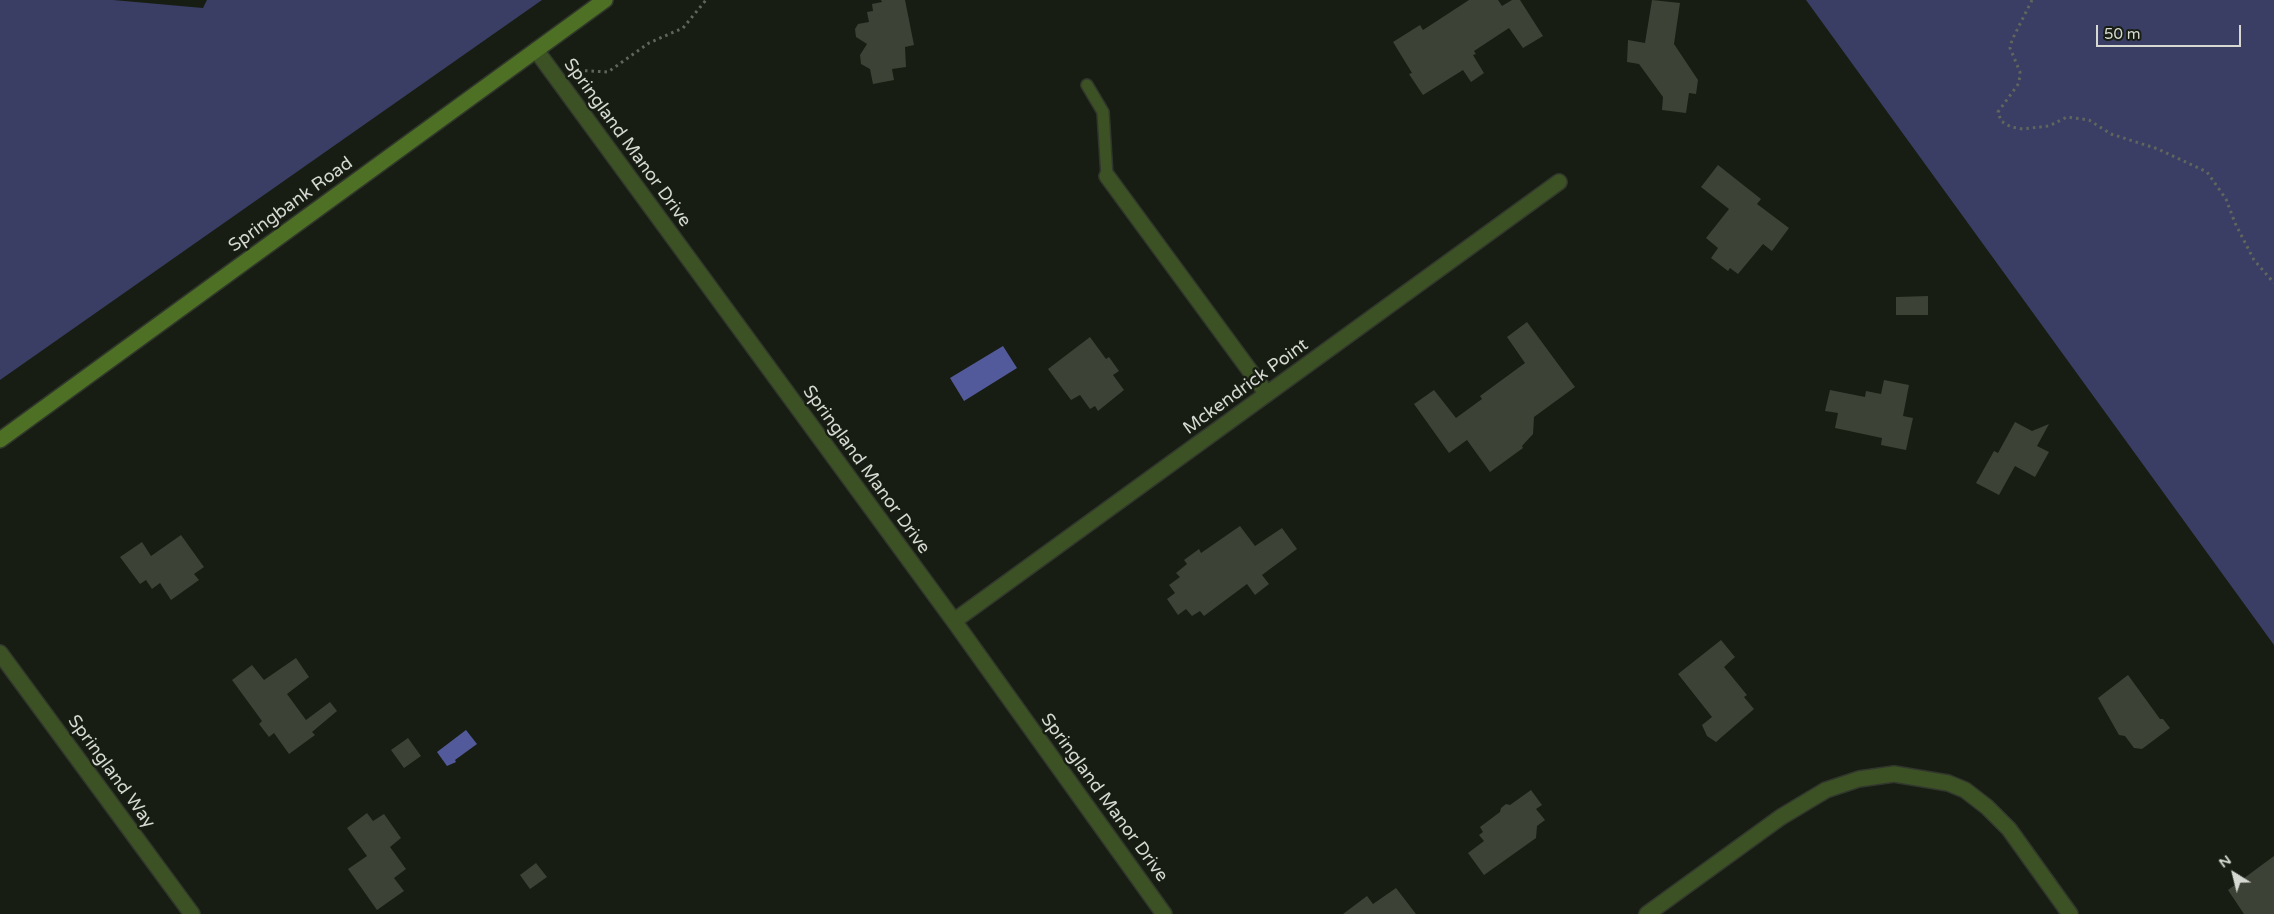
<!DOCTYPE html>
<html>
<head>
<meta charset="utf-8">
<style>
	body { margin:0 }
	#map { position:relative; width:2274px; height:914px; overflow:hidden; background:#171d12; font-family:"Varela Round",sans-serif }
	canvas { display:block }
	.north { position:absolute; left:2209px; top:849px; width:50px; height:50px; -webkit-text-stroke:4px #171d12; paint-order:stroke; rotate:324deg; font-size:14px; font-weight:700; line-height:20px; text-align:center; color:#d5d9d2 }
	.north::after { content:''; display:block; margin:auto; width:18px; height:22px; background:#d5d9d2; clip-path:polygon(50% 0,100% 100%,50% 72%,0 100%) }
	.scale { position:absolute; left:2096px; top:25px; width:145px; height:22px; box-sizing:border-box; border:2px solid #d5d9d2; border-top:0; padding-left:6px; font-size:15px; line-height:18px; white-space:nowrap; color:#d5d9d2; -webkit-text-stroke:4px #171d12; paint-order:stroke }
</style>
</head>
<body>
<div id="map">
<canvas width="2274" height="914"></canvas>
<div class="north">N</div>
<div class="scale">50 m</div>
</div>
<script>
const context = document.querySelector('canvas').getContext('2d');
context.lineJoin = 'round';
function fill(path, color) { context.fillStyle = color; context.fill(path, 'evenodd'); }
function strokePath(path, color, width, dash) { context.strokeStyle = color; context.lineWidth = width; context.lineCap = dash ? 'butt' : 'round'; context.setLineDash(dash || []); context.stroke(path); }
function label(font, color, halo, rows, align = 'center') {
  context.font = font + ' "Varela Round",sans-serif'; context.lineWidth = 5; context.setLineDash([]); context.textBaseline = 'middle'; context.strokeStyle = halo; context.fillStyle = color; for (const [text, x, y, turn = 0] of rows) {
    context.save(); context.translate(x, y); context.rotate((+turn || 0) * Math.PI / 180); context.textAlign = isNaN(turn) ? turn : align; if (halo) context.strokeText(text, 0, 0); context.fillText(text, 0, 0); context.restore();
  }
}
const green = new Path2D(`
	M0,0H113L203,8L207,0H542L0,380Z
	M1806,0H2274V645Z`);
const water = new Path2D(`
	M1003,346L1017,368L964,401L950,378Z
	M466,730L477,744L455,760L456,762L447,766L437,752Z`);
const building = new Path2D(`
	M881,0H905L914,45L905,47L906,67L892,69L894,80L873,84L870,69L861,64L860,55L867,44L856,37L855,29L858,24L869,22L867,12L873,11L872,4L882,2Z
	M1469,0H1498L1502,6L1512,0H1520L1543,36L1523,48L1509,28L1474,51L1476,54L1473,55L1484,73L1471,82L1463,70L1423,95L1409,74L1412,73L1393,42L1420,25L1423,30Z
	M1652,0L1680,3L1674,44L1698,80L1696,94L1689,93L1686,113L1662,110L1663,97L1639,64L1627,62L1628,40L1645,43Z
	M1718,165L1761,199L1757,204L1789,228L1772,251L1763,244L1738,274L1730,268L1728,271L1711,258L1718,248L1706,238L1729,209L1701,187Z
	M1928,296V315H1896V297Z
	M1527,322L1575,387L1534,417L1533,434L1522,446L1523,448L1490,472L1467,440L1449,453L1414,404L1434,390L1456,418L1482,399L1480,396L1525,363L1507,337Z
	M1090,337L1106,359L1109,357L1119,371L1113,375L1124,390L1098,411L1095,406L1090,409L1080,395L1071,400L1048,369Z
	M1884,380L1909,385L1903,416L1913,418L1906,450L1881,445L1882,438L1835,428L1838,413L1825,411L1830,390L1865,397L1866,391L1881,394Z
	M2015,422L2032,431L2049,424L2037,446L2049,452L2035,477L2015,466L1999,495L1976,483L1994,451L1998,453Z
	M1240,526L1255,546L1282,528L1297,549L1262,575L1269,584L1255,595L1247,584L1204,616L1200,611L1192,616L1186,609L1178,615L1167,599L1175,593L1169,585L1180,577L1176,573L1187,564L1184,560L1199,549L1201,553Z
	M181,535L204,567L194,574L199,580L171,600L160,583L152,589L146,580L140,584L120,557L142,542L151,556Z
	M1721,640L1735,657L1724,667L1747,695L1744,697L1754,709L1716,742L1707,736L1702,725L1712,717L1678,674Z
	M296,658L309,677L287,694L306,720L330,702L337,711L312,732L315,735L289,754L274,733L269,737L259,724L262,721L232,680L252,665L264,680Z
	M2128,675L2160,719H2163L2170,728L2142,749L2134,748L2125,736L2119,735L2098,698Z
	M408,738L421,756L404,768L391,750Z
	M1531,790L1542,805L1536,809L1545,820L1537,826L1536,838L1484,875L1468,853L1484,841L1479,835L1483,832L1480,827L1500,812L1501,808L1506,804L1510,805Z
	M367,813L373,821L384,814L401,838L390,847L406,869L394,878L404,891L377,910L348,869L367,856L347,828Z
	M2274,856V914H2244L2228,890Z
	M536,863L547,877L530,889L520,875Z
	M1396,888L1416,914H1343L1367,896L1373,904Z`);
const path = new Path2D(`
	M2032,0L2012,40L2010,48L2020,72L2019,83L1998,112L2001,121L2011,127L2023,129L2049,126L2067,117L2089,120L2111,134L2158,149L2207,172L2226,199L2235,223L2254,260L2274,283
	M572,70L608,72L649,43L683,28L706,0`);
const lane = new Path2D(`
	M1087,85L1103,112L1107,176`);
const street = new Path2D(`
	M536,50L954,621L1164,914
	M1107,176L1267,394
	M954,621L1559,182
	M0,653L192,914
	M1647,914L1781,817L1826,790L1859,779L1894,774L1948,783L1965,790L1987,807L2009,829L2070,914`);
const secondary = new Path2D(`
	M0,440L605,0`);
const streetNames = [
	["Springland Manor Drive",627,143,54],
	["Springbank Road",291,205,-36],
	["Mckendrick Point",1246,387,-36],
	["Springland Manor Drive",866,470,54],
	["Springland Way",111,772,54],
	["Springland Manor Drive",1104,798,54]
];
fill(green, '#3a3e65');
fill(water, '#535a9b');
fill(building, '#3c4236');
strokePath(lane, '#32372d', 14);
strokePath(street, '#32372d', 18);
strokePath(secondary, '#32372d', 18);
strokePath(path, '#61665d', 3, [2.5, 4]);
strokePath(lane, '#3c5225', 11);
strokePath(street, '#3c5225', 15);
strokePath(secondary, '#4d7025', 15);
label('18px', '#d5d9d2', '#171d12', streetNames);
</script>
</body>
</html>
